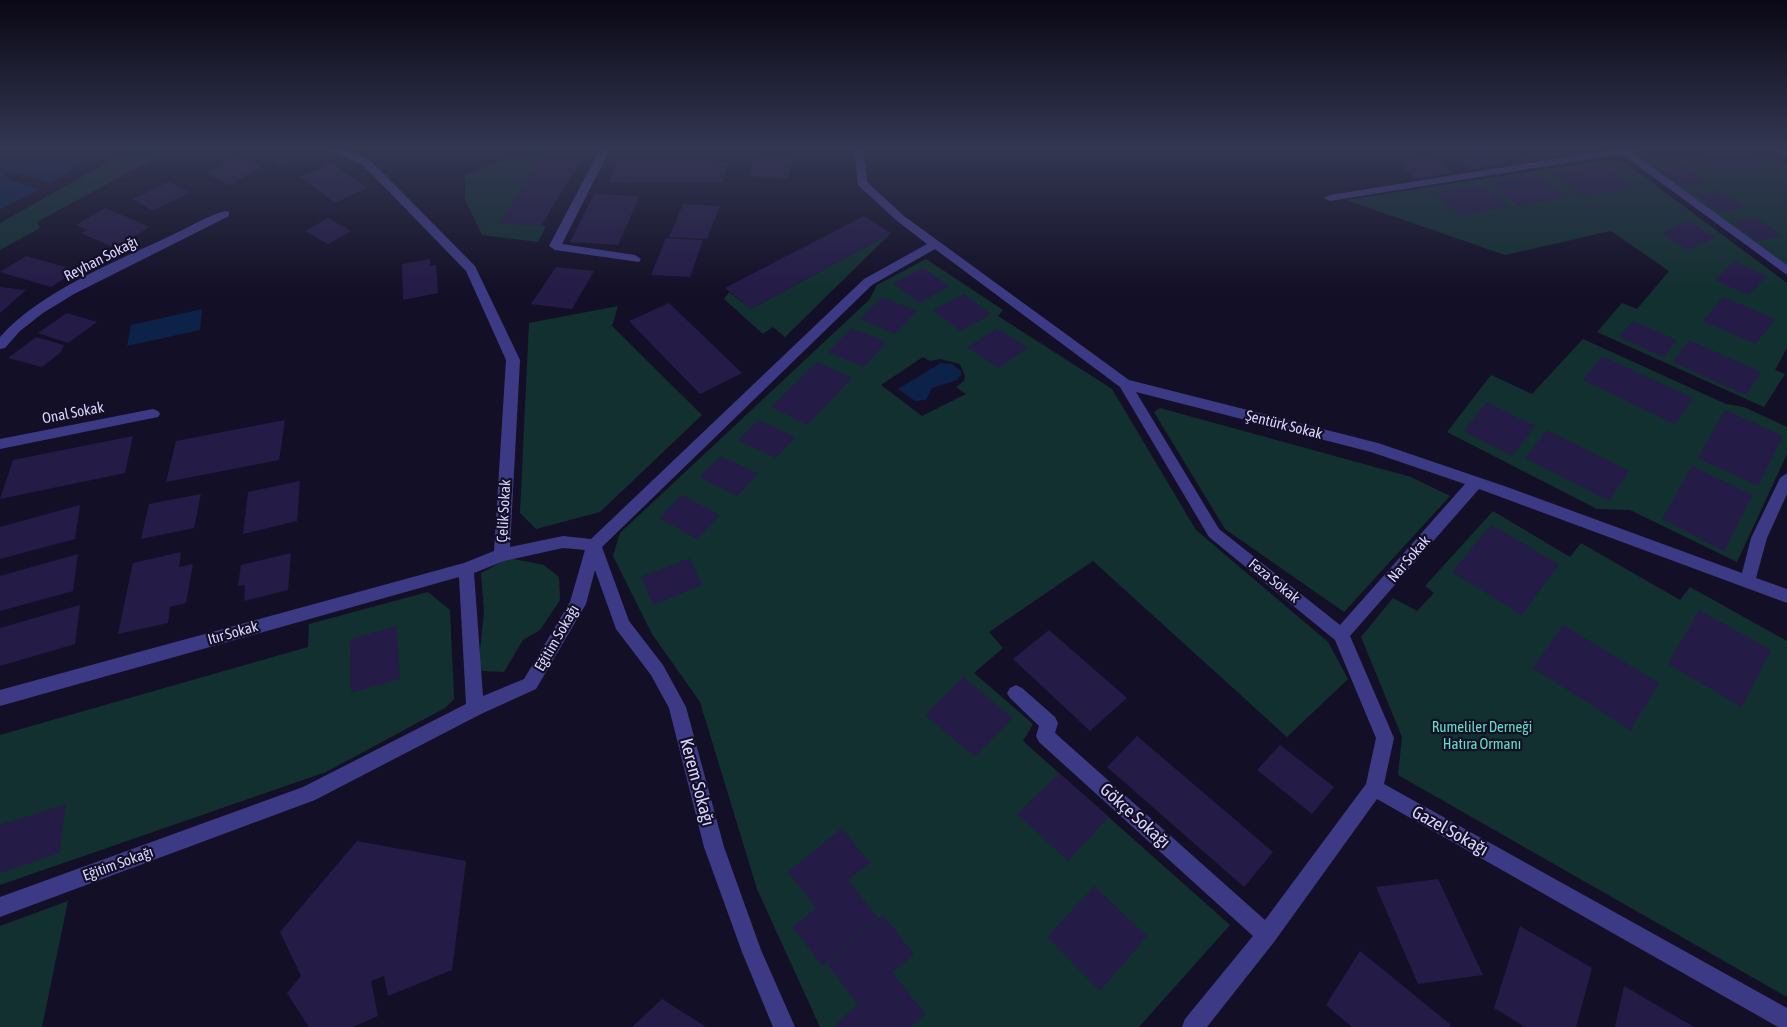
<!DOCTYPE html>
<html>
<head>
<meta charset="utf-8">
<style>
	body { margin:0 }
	canvas { display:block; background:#130f26 }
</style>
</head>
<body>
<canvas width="1787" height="1027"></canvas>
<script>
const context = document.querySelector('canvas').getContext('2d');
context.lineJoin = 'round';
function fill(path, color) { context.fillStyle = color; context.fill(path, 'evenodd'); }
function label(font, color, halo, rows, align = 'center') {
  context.font = font + ' "Asap Condensed",sans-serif'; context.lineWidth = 4.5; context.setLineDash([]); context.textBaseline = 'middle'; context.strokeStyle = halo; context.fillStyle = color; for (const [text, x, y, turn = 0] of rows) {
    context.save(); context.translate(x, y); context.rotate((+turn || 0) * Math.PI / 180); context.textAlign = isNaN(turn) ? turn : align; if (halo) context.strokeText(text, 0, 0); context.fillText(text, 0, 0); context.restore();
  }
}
const green = new Path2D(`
	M135,147H176L37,222L40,228L0,250V223Z
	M538,147L598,148L591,159L543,156L500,222L546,226L538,242L482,235L465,199V175Z
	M1497,147H1619L1525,162Z
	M1719,147H1758L1787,166V265L1643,160Z
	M1613,159L1627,164L1787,283V348L1775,370L1785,374L1764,407L1597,332L1622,303L1637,309L1669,271L1611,231L1505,255L1346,200Z
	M891,233L785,337L773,327L763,334L724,299L729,292L751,309Z
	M926,259L1003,310L998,316L1112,389L1196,530L1328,642L1348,679L1287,737L1093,561L989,632L1003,648L974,673L1033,724L1023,741L1230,925L1139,1027H820L757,889L700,702L652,634L613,556L620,533L869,300L877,285ZM923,357L930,361L940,359L960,364L965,376L964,381L956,387L966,394L922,416L881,385Z
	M618,306L612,326L702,415L600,512L536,529L520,513L529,323Z
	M1583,339L1726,404L1744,407L1787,427V454L1737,562L1630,510L1597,509L1447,432L1491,375L1532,394Z
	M1160,408L1411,477L1450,496L1344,612L1225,529L1154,412Z
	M1493,511L1570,557L1581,543L1680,600L1690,587L1787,641V997L1398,775L1402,737L1361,637L1393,598L1417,611L1434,593L1425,586Z
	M509,558L544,565L559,577L560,600L540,630L523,640L504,672L482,671L479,661L484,611L481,573Z
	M428,592L450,610L454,699L445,708L326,772L0,885V735L308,647L309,624Z
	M68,901L42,1027H0V926Z`);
const water = new Path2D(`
	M0,147H110L50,183L9,171L2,177L39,190L0,209Z
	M202,309L200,330L127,346L131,325Z
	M941,363L952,364L961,371V375L957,380L932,388L926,400L915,401L898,389Z`);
const building = new Path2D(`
	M261,147H310L316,153L280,166Z
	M1488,147L1507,164L1470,170L1451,153Z
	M1509,147H1562L1569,152L1526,160Z
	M1742,149L1765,164L1722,172L1700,157Z
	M756,154L794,156L787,179L749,176Z
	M239,156L262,167L229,185L206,173Z
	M543,156L582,158L541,226L499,223Z
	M1434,156L1453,173L1415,179L1397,161Z
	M618,161H675L728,162L722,182L609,183Z
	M332,163L367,188L335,203L300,177Z
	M1605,165L1634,188L1582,196L1553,173Z
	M1686,167L1706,182L1682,186L1661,171Z
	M1537,175L1565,197L1518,206L1491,183Z
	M169,182L189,193L153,211L133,199Z
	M1481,184L1508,206L1460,216L1434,193Z
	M1720,191L1744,207L1720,212L1696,195Z
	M594,194L640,196L618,245L570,242Z
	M683,204L720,206L707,239L669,237Z
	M105,208L150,227L115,248L81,233L87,230L76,225Z
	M864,216L891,233L751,309L725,288Z
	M328,218L351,231L328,244L305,231Z
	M1757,218L1782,236L1758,241L1733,223Z
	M1688,221L1716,237L1689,250L1661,234Z
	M666,238L703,240L690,277L651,275Z
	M26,256L77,270L51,287L0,272Z
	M430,259V266L436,265L438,293L403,300L402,264Z
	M1734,261L1767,276L1749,295L1715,280Z
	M556,267L594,271L572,309L531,304Z
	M923,268L949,286L919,303L893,283Z
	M0,287L26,290L0,313Z
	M964,294L991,314L960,331L933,310Z
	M882,297L917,311L895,334L860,319Z
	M1723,297L1775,319L1756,344L1703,321Z
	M669,303L742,373L700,394L629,321Z
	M67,313L97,322L68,343L38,333Z
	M1633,321L1677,340L1664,357L1619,337Z
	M851,328L886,342L864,367L828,352Z
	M997,328L1028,348L998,368L968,347Z
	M36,337L64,345L61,352L42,367L8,358Z
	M1689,340L1761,372L1746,395L1673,362Z
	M1602,356L1693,398L1675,424L1583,380Z
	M817,362L852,378L807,425L771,407Z
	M1487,402L1535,426L1512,456L1464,431Z
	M1725,410L1783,436L1758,486L1698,458Z
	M285,420L279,460L166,482L176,441Z
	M759,420L795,437L776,458L738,440Z
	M1547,430L1629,471L1609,501L1525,458Z
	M133,436L125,473L0,499L13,460Z
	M721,456L758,474L737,496L699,477Z
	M1692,466L1753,495L1724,551L1662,519Z
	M300,481L297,521L243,534L248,492Z
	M201,494L194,528L141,539L149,504Z
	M682,495L720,515L697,539L659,518Z
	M80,505L75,539L0,559V527Z
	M1491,525L1559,564L1522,615L1452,572Z
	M181,552L179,567L193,564L186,603L170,607L168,623L118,634L133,563Z
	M291,553L288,590L244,601L245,585L238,586L241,565Z
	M78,554L73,591L0,611V576Z
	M690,558L702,585L653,605L641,577Z
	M80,605L75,644L0,666V628Z
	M1699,610L1771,650L1742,707L1668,664Z
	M1563,625L1659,683L1631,730L1533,668Z
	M397,626L400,679L351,693L350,639Z
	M1049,630L1127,698L1090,731L1013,659Z
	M963,677L1013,718L975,757L925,715Z
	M1137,736L1273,852L1244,887L1107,767Z
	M1280,745L1334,787L1312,814L1257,770Z
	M1059,773L1109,817L1068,861L1017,814Z
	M66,804L59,853L0,873V825Z
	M842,828L870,863L848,880L878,918L822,966L793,927L816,908L788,872Z
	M357,841L466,861L452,970L388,996L384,976L371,981L378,1016L353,1027H309L287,993L301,976L280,932Z
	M1438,879L1483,975L1418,984L1376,887Z
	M1094,886L1147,936L1100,991L1047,937Z
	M883,915L914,954L857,1004L827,963Z
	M1520,926L1592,968L1576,1027H1525L1494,1008Z
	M1360,951L1451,1025L1450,1027H1352L1326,1005Z
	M893,973L925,1014L911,1027H837L835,1025Z
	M1624,986L1694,1027H1615Z
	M662,999L706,1027H632Z`);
const street = new Path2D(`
	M329,147H337L371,161L475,266L520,360L510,547L563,536L591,539L864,279L927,244L896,220L858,185L854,147H864L867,182L904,216L1129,380L1378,443L1507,487L1742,573L1751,538L1780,478L1787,473V494L1767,538L1756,578L1787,589V603L1479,489L1350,636L1394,738L1384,784L1787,1008V1027H1778L1377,799L1274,942L1207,1027H1182L1185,1019L1253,936L1039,742L1036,736L1039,726L1010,698L1007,693L1010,688L1016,685L1022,688L1055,717L1058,723L1055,733L1265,920L1366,784L1376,738L1335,640L1209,537L1120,387L935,249L872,285L602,547L629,621L663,665L686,707L724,847L761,950L795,1027H773L742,952L704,847L669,708L651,675L616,629L595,570L586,604L536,689L481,714L315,800L0,917V897L303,787L466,704L459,577L0,706V690L464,563L494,551L506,360L466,271L363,165L329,151ZM1136,392L1371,452L1465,484L1340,625L1219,529ZM563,548L585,550L570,602L524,679L483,696L474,573L504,561Z
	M601,147H611L562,244L635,255L641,259L639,262L555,250L549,246Z
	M1629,147H1653L1633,153L1787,265V275L1622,154L1330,201L1324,198L1330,195Z
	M1767,147H1779L1787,152V159Z
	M225,211L229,212V216L74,294L43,313L20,331L5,348L0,349V337C41,291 115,262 170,236C188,228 206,216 225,211Z
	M153,409L158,411L160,414L158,417L0,449V439Z`);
const streetNames = [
	["Reyhan Sokağı",101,259,-27],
	["Onal Sokak",73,413,-11],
	["Şentürk Sokak",1284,425,14],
	["Çelik Sokak",504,511,-87],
	["Nar Sokak",1409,559,-49],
	["Feza Sokak",1274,581,39],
	["Itır Sokak",233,633,-16],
	["Eğitim Sokağı",557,638,-60],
	["Eğitim Sokağı",118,864,-20]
];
const parkNames = [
	["Rumeliler Derneği",1482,727],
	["Hatıra Ormanı",1482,744]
];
const nearStreetnames = [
	["Kerem Sokağı",697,782,75],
	["Gökçe Sokağı",1135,816,42],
	["Gazel Sokağı",1450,831,29]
];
fill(green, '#12302f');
fill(water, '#0c2248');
fill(building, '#241b47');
fill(street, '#3d3a85');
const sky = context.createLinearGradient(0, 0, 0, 291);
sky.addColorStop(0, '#0a0815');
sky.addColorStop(0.51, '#333752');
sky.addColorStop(1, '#33375200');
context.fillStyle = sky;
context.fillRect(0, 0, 1787, 291);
label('15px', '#d9d4ff', '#130f26', streetNames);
label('15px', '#5fe0c0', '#130f26', parkNames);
label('18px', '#d9d4ff', '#130f26', nearStreetnames);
</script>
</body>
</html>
